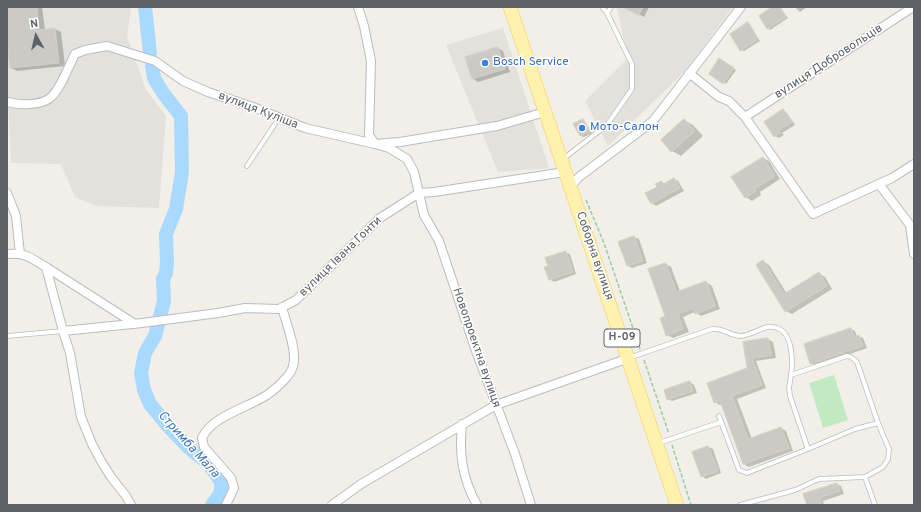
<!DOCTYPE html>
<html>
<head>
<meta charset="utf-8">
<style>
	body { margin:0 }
	#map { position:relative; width:921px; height:512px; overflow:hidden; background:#f1efe7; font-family:Overpass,sans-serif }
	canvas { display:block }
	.frame { position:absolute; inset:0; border:8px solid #5e6268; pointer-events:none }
	.north { position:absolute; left:16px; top:16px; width:40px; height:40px; -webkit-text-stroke:3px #fff; paint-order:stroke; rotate:352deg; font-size:11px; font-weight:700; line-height:16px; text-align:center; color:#5e6268 }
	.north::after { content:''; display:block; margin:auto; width:14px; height:18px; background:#5e6268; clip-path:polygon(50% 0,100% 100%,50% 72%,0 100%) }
</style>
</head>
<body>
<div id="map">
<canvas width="921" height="512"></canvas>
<div class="frame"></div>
<div class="north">N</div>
</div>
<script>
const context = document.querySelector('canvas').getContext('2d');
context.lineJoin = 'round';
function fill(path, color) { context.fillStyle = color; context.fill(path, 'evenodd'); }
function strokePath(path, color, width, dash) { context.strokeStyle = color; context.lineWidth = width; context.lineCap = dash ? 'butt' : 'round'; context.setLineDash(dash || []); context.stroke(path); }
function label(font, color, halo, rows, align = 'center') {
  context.font = font + ' Overpass,sans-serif'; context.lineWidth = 3; context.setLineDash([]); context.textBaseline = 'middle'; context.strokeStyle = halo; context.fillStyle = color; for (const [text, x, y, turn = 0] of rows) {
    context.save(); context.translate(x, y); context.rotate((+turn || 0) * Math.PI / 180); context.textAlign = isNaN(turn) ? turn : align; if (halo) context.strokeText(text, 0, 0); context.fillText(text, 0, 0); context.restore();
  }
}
const industrial = new Path2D(`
	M7,7H131L127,37L146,90L166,116L159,208L96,206L75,197L61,164L11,163L7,79Z
	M615,7H733L685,71L608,146L585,101L627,59L618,11Z
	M503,28L549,168L498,172L446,45Z`);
const green = new Path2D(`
	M834,375L848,420L823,428L809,383Z`);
const shadow = new Path2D(`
	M7,7H42L45,30L55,29L61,32L65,66L17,71L11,68L7,35Z
	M627,7H649L644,17Z
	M774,7H780L788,18L770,30L768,28Z
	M795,7H807L800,12Z
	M748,24L750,25L760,41L744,51L741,50Z
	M498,48L503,51L510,72L478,82L472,78Z
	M719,60L736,70L726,84L710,74Z
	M783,110L787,113L795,125L782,133L784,135L779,138L775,136Z
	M583,120L585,122L592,133L584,137L581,136L575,124Z
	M684,120L693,125L703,136L681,156L672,151L662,140Z
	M763,158L769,161L780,179L760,192L761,195L752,201L746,197Z
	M674,179L678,181L684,191L656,206L652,203L662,182L665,184Z
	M634,237L639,239L647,263L632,268L628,266L619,242Z
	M565,252L570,254L576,274L554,282L549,279V266Z
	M763,261L769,265L787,294L819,274L825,277L832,289L792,314L786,311Z
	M666,264L671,267L680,291L706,282L712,286L720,309L701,316L695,312L683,317L689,332L673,338L667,335Z
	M851,329L855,331L857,337L859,336L863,338L867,348L815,366L811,363Z
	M768,339L773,342L776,358L756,361L766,388L737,399L752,439L781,428L786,431L793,451L749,467L744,464L723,404L720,405L715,402L748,369L744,343Z
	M690,382L694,385L697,393L672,401L668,399Z
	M708,447L713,449L721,473L706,479L702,476Z
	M837,484L841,486L844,494L823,501L824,505H808Z`);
const river = new Path2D(`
	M145,7L150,53
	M152,66L154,78L163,93L181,116L182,172L176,209L166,234L167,262L166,273L163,279L164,301L155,336L145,353L141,373L144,390L150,404L167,425L189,448L208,463L222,483L220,494L212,505`);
const building = new Path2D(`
	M7,7H37L39,30L55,28L59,63L10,68L7,43Z
	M623,7H643L639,15Z
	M772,7H780L786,17L767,29L759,16Z
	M748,22L758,39L740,51L730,34Z
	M498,47L505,69L472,79L465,57Z
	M719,58L734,68L723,84L709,74Z
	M783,109L792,122L779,130L780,133L774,137L764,122Z
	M583,119L590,131L580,136L573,124Z
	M684,119L695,131L671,152L661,140Z
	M763,157L775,176L754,189L756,191L745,198L731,177Z
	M674,178L680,188L651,204L645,193L657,187L655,184L662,181L663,184Z
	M634,236L643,261L627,266L618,242Z
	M566,251L573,272L549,280L544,267L548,266L545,258Z
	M763,260L784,294L819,272L827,286L785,312L756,265Z
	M666,263L676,292L706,281L715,306L695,314L693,308L678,314L683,329L666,336L660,318L665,316L648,269Z
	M851,328L854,337L859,335L863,346L810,364L804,344Z
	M768,338L771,355L752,358L762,385L732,396L748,439L781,427L789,448L743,464L720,401L714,403L707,383L747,368L743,342Z
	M690,381L693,391L667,400L664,390Z
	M708,446L718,471L701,477L692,452Z
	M837,483L840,491L819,498L822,505H807L803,494Z`);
const path = new Path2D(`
	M586,200L604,243L640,349
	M644,360L669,434
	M672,445L691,505`);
const lane = new Path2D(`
	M602,7L607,13
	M563,159L607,125L632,89V64L607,13L611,7
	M247,166L279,118
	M7,336L63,331
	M629,358L712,329C727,328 728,336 741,336C750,335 759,329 768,327C771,326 773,327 777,328C793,333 793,362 791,375
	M719,416L739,470L747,473L808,449L790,396L789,388L791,375L847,356L851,357L857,362L878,423L889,449L888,459L883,467L865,477L819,479L795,490L740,505
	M659,443L721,422
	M808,449L855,429L878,423
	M865,477L875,505`);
const street = new Path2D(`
	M358,7L364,26L371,61L369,135L375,144L389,148L407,159L414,172L424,215L439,241L476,351L515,454L531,505
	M689,73L719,97L729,101L745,117L813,214L892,178L914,164
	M7,102C19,105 40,106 50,98C60,91 69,65 75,54L85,50L107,46L155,61L183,81L208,92L253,107L305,128L375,144L400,142L497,126L545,112
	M745,117L913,7
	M879,184L910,225L914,254
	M570,187L579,177L653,121L741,7
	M7,193L16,216L20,254
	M7,254C27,253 29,257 46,267L63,331L142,323L218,313L245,308L279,309L296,300L380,218L419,193L434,192L565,172
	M46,267L135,324
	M63,331L70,353L81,417L92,444L101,461L111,477L126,496L131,505
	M462,424C459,454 462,478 477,505
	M226,505L234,488L231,478L204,447L202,438C212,416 247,408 267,395C274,390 281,384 287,377C291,372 294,367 294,360C295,344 286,323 282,307
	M332,505L361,484L496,405L629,358`);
const primary = new Path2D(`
	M510,7L677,505`);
const markers = [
	[485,63,4,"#3f7fe0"],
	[582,128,4,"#3f7fe0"]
];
const shields = [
	[622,338,36]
];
const shieldNames = [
	["Н-09",622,338]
];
const streetNames = [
	["вулиця Добровольців",829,62,-33],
	["вулиця Куліша",258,111,21],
	["Соборна вулиця",594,256,71],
	["вулиця Івана Гонти",341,257,-44],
	["Новопроектна вулиця",476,348,71]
];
const shopNames = [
	["Bosch Service",493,63],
	["Мото-Салон",590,128]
];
const waterNames = [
	["Стримба Мала",188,445,48]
];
fill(industrial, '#e2e1db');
fill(green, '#c2eac2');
fill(shadow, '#0003');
strokePath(river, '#a9d9ff', 14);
fill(building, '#cccac4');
strokePath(building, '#d6d1c4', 1);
strokePath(lane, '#b9bcc1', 5.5);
strokePath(street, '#b9bcc1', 10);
strokePath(primary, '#facd57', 14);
strokePath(path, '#9acba8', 1.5, [4, 2]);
strokePath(lane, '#fff', 4);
strokePath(street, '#fff', 8);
strokePath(primary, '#fff2ae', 13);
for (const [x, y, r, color] of markers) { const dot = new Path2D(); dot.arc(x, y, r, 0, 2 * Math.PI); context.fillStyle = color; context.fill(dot); strokePath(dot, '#fff', 1.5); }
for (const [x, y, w] of shields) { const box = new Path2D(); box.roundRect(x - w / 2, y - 9, w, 18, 3); context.fillStyle = '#fff'; context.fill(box); strokePath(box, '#5e6268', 1); }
label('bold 11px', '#5e6268', null, shieldNames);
label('12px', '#5e6268', '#fff', streetNames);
label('12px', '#366cbe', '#fff', shopNames, 'left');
label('italic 13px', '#3d78b8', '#fff', waterNames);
</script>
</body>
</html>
